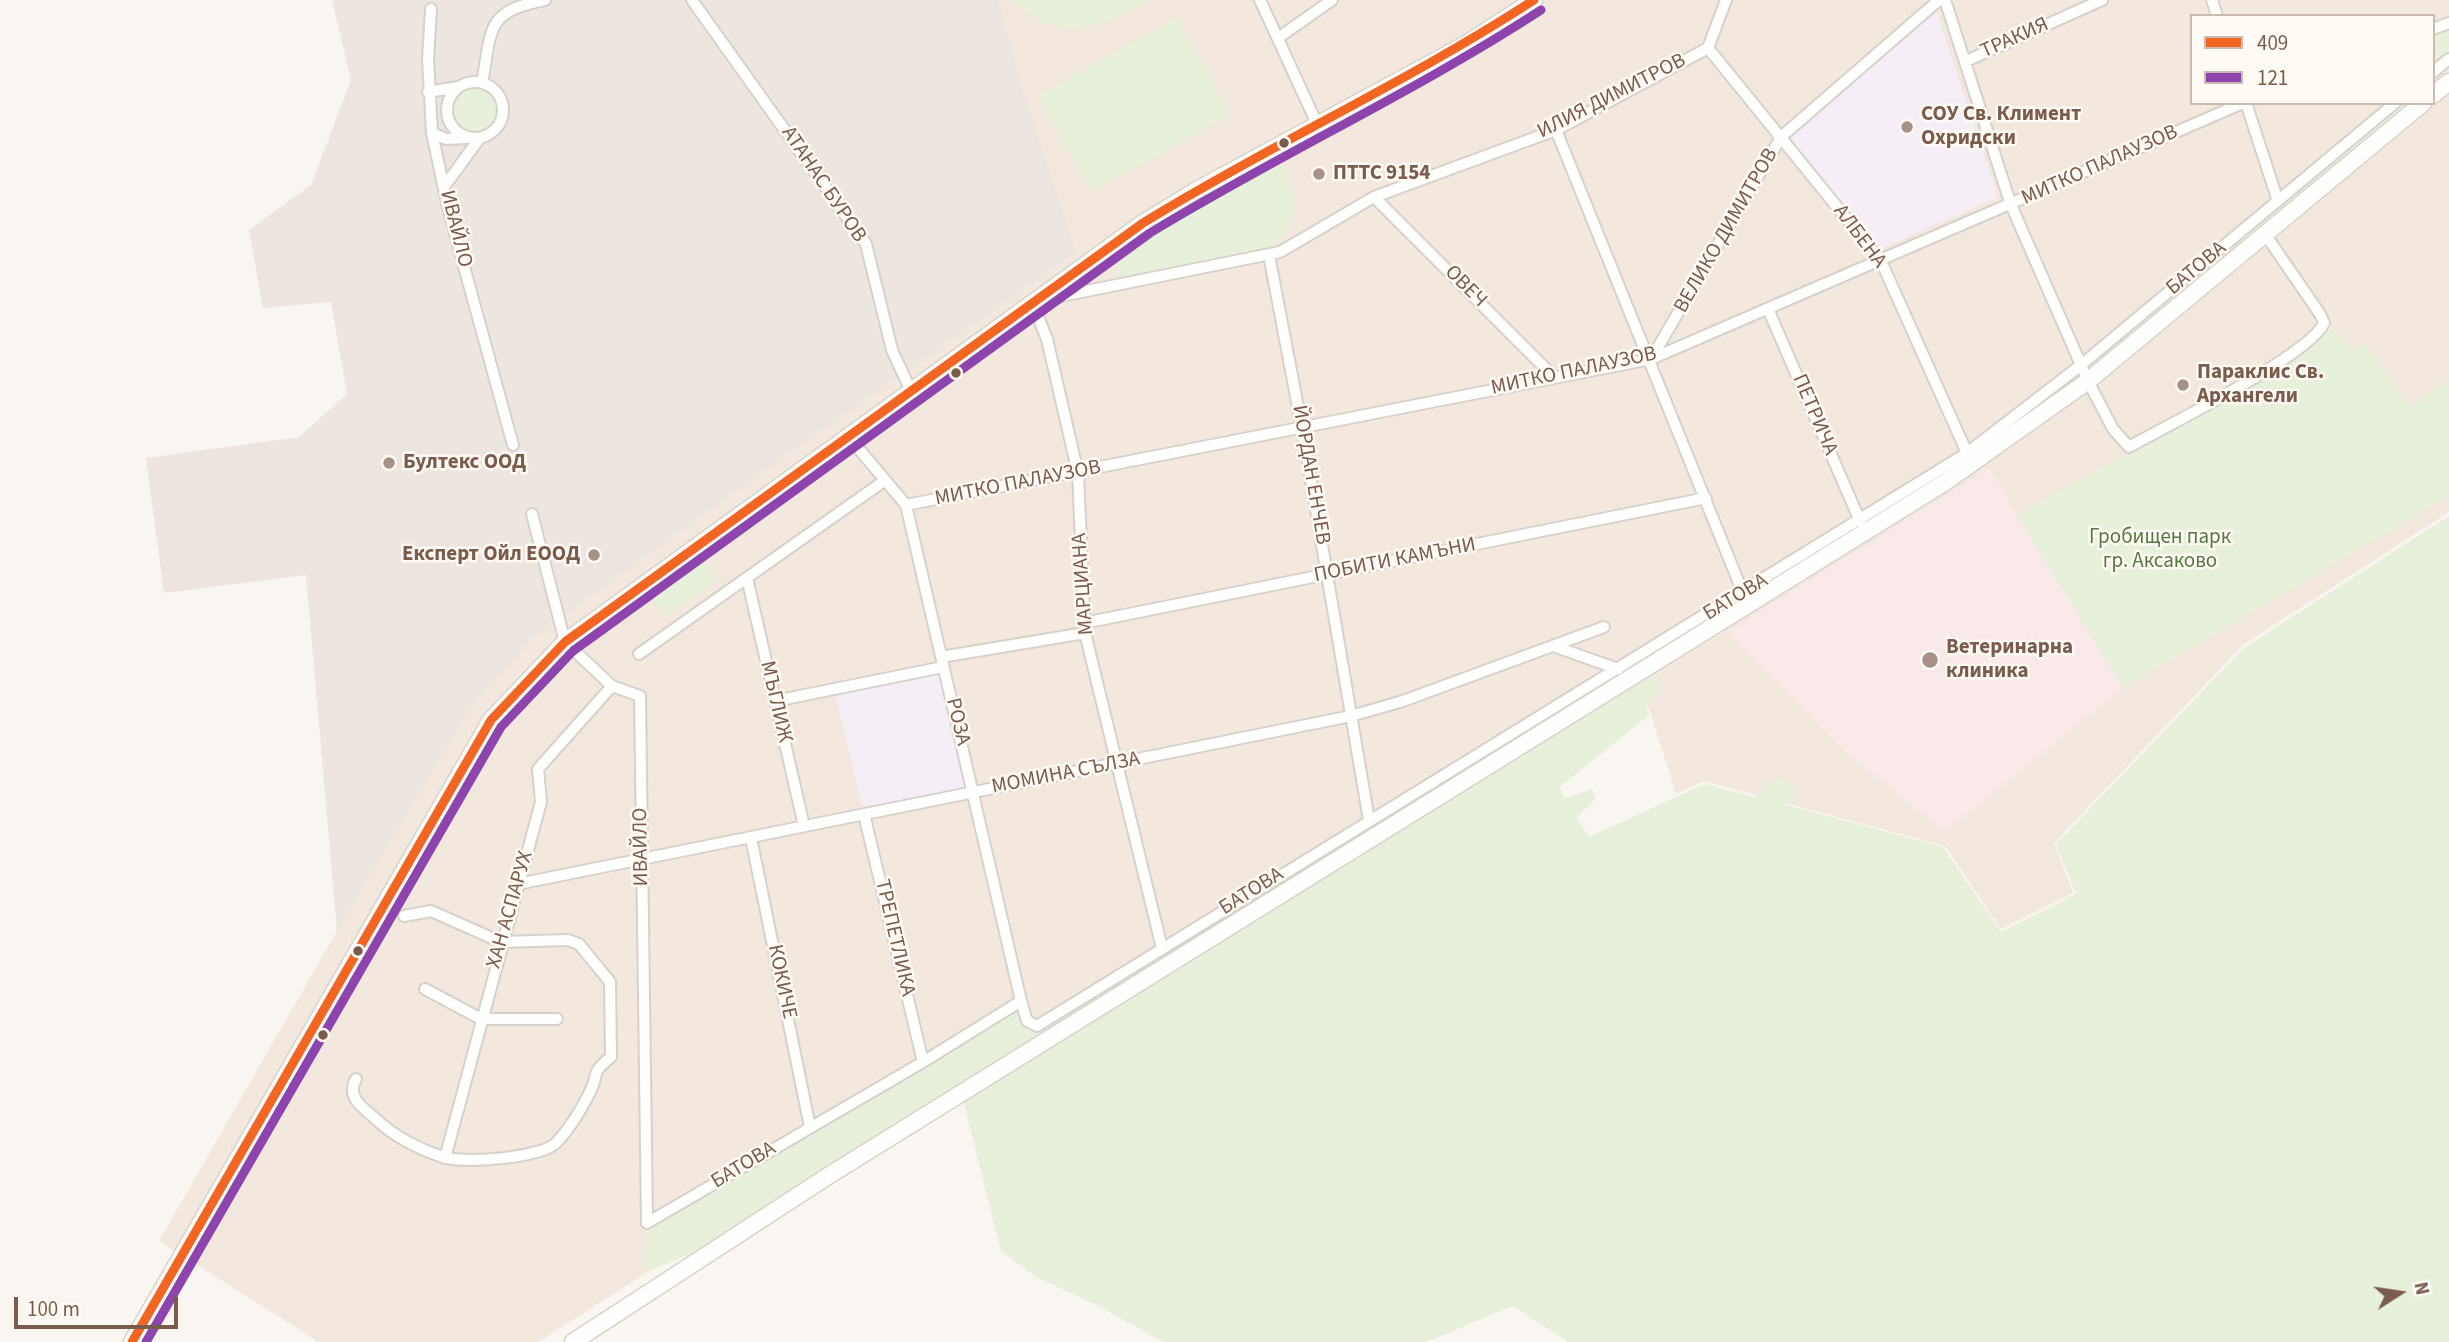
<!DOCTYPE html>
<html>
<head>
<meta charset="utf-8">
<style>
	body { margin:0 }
	#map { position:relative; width:2449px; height:1342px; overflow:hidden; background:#f9f5f0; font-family:"Source Sans 3",sans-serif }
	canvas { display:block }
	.legend { position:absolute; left:2190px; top:14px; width:245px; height:91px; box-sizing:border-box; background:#fffaf3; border:2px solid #cabbb1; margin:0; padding:9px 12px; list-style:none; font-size:21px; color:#7a5c4d }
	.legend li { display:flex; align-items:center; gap:14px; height:35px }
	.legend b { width:35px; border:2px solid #cabbb1 }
	.north { position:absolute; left:2365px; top:1258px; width:70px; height:70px; -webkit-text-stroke:5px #fffaf3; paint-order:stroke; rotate:78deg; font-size:19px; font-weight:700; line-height:28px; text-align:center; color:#7a5c4d }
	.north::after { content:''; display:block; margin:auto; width:24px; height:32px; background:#7a5c4d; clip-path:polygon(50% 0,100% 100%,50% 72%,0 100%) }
	.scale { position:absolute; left:14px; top:1297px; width:164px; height:32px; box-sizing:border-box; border:4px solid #7a5c4d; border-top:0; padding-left:9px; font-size:21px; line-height:24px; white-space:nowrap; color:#7a5c4d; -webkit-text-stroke:5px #fffaf3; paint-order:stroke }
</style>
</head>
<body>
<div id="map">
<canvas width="2449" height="1342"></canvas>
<ul class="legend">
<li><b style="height:9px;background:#f26522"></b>409</li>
<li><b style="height:9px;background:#8e44ad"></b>121</li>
</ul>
<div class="north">N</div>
<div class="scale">100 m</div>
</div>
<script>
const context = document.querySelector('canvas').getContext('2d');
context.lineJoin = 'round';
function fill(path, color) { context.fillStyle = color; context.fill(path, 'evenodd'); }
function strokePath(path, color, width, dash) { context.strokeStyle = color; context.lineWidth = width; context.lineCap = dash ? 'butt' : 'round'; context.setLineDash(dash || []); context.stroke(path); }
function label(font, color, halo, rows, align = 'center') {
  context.font = font + ' "Source Sans 3",sans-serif'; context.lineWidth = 5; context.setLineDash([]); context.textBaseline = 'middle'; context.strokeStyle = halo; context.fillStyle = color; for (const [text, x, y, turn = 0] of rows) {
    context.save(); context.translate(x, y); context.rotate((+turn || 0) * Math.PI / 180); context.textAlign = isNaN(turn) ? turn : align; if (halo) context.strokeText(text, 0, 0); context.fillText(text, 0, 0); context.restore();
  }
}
const residential = new Path2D(`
	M999,0H2449V512L2243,645L2054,843L2073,893L2001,929L1945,846L1704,781L1676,794L1635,664L717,1228L538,1342H319L159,1241L337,931L472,706L534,638L818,433L1024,93ZM2192,16H2433V103H2192Z`);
const industrial = new Path2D(`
	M332,0H999L1024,93L1076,253L818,433L534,638L472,706L337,931L306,575L164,593L146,458L299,437L347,394L331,302L263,308L249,230L311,185L351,80Z`);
const education = new Path2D(`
	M1936,10L1998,197L1880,249L1790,138Z
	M943,667L974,792L864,814L834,689Z`);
const medical = new Path2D(`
	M1989,468L2123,688L1945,832L1848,754L1727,632Z`);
const green = new Path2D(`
	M1013,0H1151C1103,27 1057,45 1013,0Z
	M1177,18L1230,115L1091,192L1038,95Z
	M2449,23V70L2433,83V29Z
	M447 110a28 28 0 1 1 56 0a28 28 0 1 1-56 0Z
	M2395,103H2409L2079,377L1957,471L697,1251L645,1273L647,1223L1021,1001L1031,1026L1967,453Z
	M1283,164C1298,200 1301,221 1270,249L1118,278L1117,258L1198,202Z
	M2334,327L2352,351L2363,343L2411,407L2447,380L2449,496L2123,688L2017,515L2300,356Z
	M2449,516V1342H1568L1513,1306L1426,1342H1163L1095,1304L1036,1277L1001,1251L963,1100L1638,680L1640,683L1659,671C1663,687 1657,694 1646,706L1649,715L1559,788L1565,798L1592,789L1596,799L1577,817L1589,837L1705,784L1754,797L1773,780L1786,779L1794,787L1793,798L1786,805L1943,847L2001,932L2076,894L2056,844L2244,648Z
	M701,555L718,580L665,617L648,592Z`);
const minor = new Path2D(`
	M692,0L866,244L892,350L911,391
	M1260,0L1318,126
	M1945,0L2011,205L2088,381L2113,429L2129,447C2166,426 2310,355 2324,323L2320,314L2265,234
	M2212,0L2217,16
	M431,9L428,59L432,133L448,208L513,445
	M2433,29L2449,23
	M1278,38L1332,0
	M1708,48L1881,261L1967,453
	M1966,61L2102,0
	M2433,72L2449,59
	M447 110a28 28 0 1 1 56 0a28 28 0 1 1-56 0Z
	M482,83C492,29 485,11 545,0
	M428,92L458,87
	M2246,103L2278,201
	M1556,130L1743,593
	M432,133L446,139L466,138
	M444,187L479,139
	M1374,197L1554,377
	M1269,255L1302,428L1369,820
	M1768,309L1860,521
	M1651,359L1781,137L1939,0
	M848,436L906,505L1021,1001L1027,1021L1037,1026L1967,453L2081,365L2395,103
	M906,505L1651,359L2243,103
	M532,514L565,642L612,686L640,696L647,1223L923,1062L1021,1001
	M747,578L804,826
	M1084,623L1706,498
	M1556,647L1618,669
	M639,654L884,481
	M941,657L1085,633
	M775,701L943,667
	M864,814L923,1062
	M751,838L810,1127
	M518,884L1351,716L1403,701L1604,627
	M1162,948L1085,633L1078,473L1047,339L1032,302L1280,252L1374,197L1556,130L1708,48L1726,0
	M425,989L481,1019H557
	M356,1079C345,1098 365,1109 378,1121C395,1137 421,1150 443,1157C464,1164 543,1158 557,1142C570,1128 582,1108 590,1092C600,1072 589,1075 611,1057L610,982L579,944L568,940L501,942L431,911L404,916
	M445,1158L541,802L538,769L612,686`);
const secondary = new Path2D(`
	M2433,95L2449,82
	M132,1342L491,720L565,642L1143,223L1195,191L1466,44L1534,0
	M573,1342L828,1176L1944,483L2088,381L2423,103`);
const bus1 = new Path2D(`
	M132,1342L491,720L565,642L1143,223C1271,144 1408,82 1534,0`);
const bus2 = new Path2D(`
	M146,1342L501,727L573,651L1150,233C1278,155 1415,92 1541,10`);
const markers = [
	[1907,127,7,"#a69286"],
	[1284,143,6,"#7a5c4d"],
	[1319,174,7,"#a69286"],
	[956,373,6,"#7a5c4d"],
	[2183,385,7,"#a69286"],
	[389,463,7,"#a69286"],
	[594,555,7,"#a69286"],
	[1930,660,9,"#a69286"],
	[358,951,6,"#7a5c4d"],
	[323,1035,6,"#7a5c4d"]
];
const streetNames = [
	["ТРАКИЯ",2015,39,-24],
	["ИЛИЯ ДИМИТРОВ",1612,97,-27],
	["МИТКО ПАЛАУЗОВ",2100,166,-24],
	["АТАНАС БУРОВ",823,185,56],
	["ИВАЙЛО",455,229,76],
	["ВЕЛИКО ДИМИТРОВ",1727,231,-60],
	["АЛБЕНА",1859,237,53],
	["БАТОВА",2197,269,-40],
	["ОВЕЧ",1465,287,45],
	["МИТКО ПАЛАУЗОВ",1574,372,-12],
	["ПЕТРИЧА",1814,415,67],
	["ЙОРДАН ЕНЧЕВ",1310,475,80],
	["МИТКО ПАЛАУЗОВ",1018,484,-11],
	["ПОБИТИ КАМЪНИ",1395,561,-11],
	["МАРЦИАНА",1084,584,-94],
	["БАТОВА",1736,598,-31],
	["МЪГЛИЖ",775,702,77],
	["РОЗА",957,722,76],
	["МОМИНА СЪЛЗА",1066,774,-11],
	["ИВАЙЛО",642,847,-91],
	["БАТОВА",1252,892,-32],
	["ХАН АСПАРУХ",511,910,-74],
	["ТРЕПЕТЛИКА",894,938,77],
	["КОКИЧЕ",781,982,78],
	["БАТОВА",744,1166,-31]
];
const poiNames = [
	["СОУ Св. Климент",1921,115],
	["Охридски",1921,139],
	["ПТТС 9154",1333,174],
	["Параклис Св.",2197,373],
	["Архангели",2197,397],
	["Бултекс ООД",403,463],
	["Експерт Ойл ЕООД",580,555,"right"],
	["Ветеринарна",1946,648],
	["клиника",1946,672]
];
const parkNames = [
	["Гробищен парк",2160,538],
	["гр. Аксаково",2160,562]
];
fill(residential, '#f2e8de');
fill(industrial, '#ede5e0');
fill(education, '#f6eef6');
fill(medical, '#fae9e9');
fill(green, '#e7f0db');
strokePath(minor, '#d7d1cb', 14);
strokePath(secondary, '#d9d2cb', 19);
strokePath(minor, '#fefefd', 10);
strokePath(secondary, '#fefefd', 16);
strokePath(bus1, '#f26522', 9);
strokePath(bus2, '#8e44ad', 9);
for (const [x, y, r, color] of markers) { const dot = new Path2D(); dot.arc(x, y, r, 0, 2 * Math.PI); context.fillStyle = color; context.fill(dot); strokePath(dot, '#fffaf3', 2.5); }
label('21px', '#7a5c4d', '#fffaf3', streetNames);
label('bold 21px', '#7a5c4d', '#fffaf3', poiNames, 'left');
label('21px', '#537a41', '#fffaf3', parkNames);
</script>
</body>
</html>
